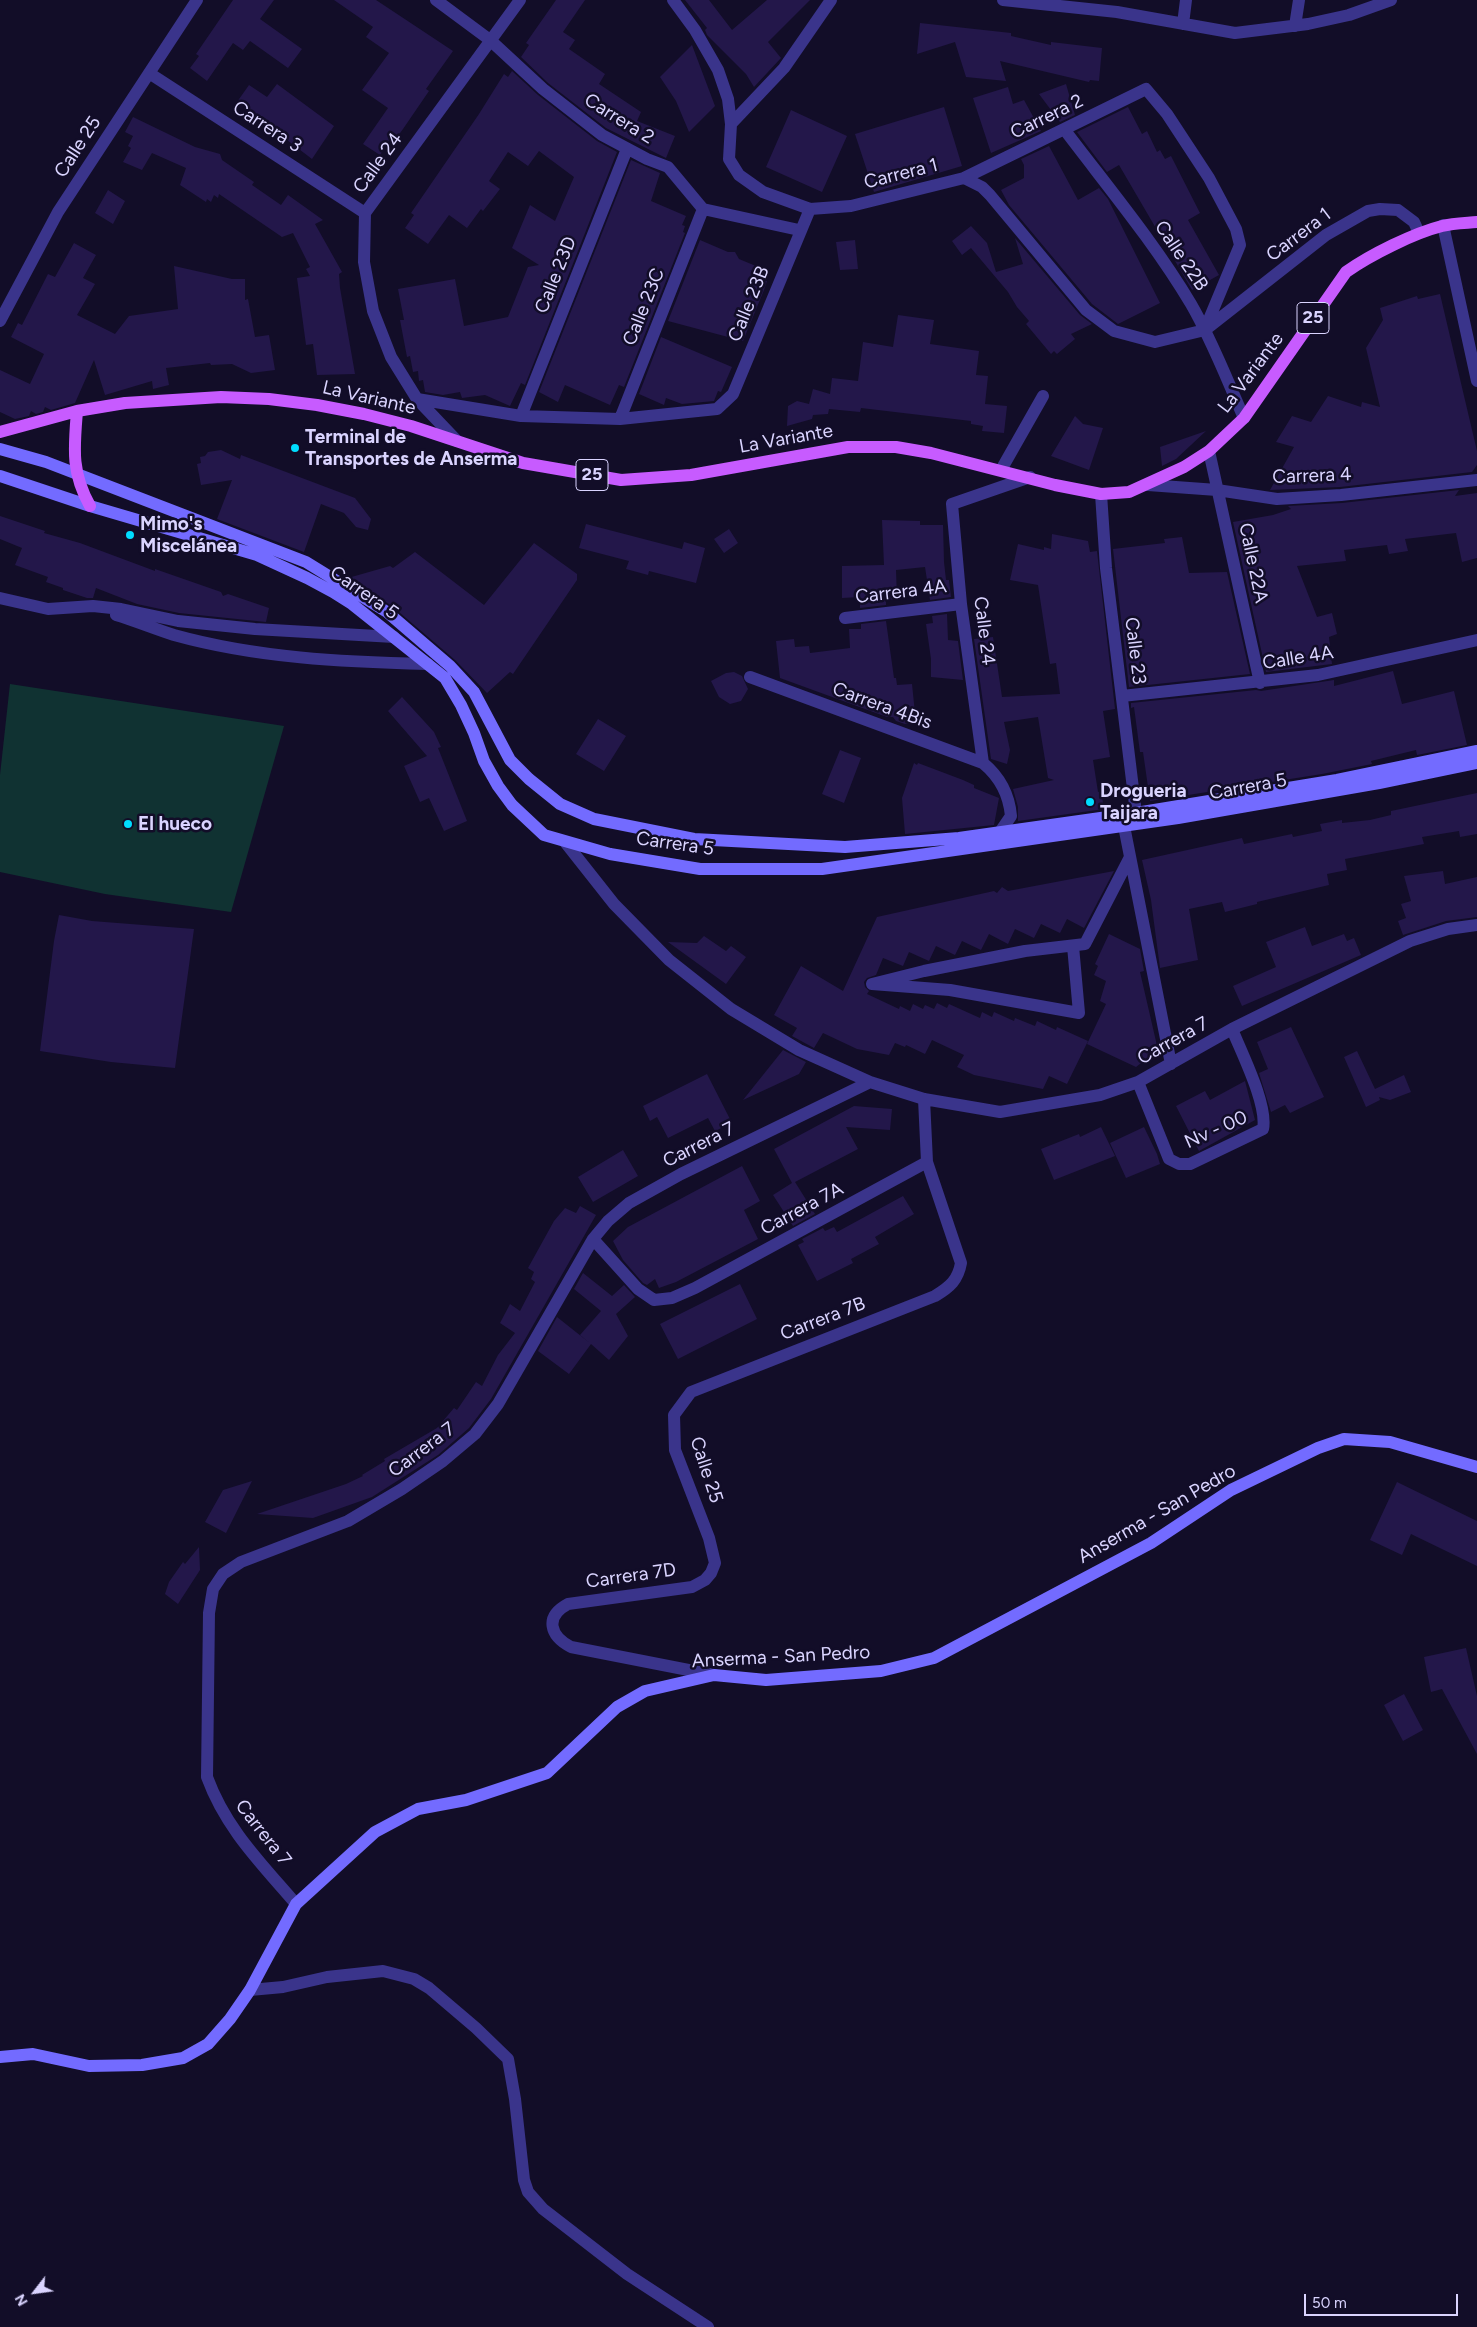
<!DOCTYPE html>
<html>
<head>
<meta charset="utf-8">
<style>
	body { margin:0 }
	#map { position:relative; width:1477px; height:2327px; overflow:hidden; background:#120d28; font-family:Figtree,sans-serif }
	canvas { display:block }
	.north { position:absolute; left:10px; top:2267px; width:50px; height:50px; -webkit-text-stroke:4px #120d28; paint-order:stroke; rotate:240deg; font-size:14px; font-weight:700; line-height:20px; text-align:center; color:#dad4ff }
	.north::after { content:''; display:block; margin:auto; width:18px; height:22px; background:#dad4ff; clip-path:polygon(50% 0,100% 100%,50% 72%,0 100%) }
	.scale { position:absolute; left:1304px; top:2294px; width:154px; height:22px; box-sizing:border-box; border:2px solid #dad4ff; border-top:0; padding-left:6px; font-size:15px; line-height:18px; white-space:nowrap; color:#dad4ff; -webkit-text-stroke:4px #120d28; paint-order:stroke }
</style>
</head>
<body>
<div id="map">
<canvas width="1477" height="2327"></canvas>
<div class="north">N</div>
<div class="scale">50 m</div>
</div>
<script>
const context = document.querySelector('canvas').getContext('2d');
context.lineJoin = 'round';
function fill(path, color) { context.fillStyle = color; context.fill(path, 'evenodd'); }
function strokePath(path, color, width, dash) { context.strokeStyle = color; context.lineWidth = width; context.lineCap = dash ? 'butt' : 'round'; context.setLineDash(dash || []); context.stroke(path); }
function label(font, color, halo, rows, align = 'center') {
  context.font = font + ' Figtree,sans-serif'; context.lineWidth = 5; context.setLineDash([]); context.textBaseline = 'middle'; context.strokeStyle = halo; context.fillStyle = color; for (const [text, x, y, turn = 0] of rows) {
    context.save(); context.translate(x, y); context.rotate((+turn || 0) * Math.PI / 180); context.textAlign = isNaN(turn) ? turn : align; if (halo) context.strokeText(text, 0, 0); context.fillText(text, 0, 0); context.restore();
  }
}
const green = new Path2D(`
	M10,684L284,726L231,912L105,894L0,872V775Z`);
const building = new Path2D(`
	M233,0H274L260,19L302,49L288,68L250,41L243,50L233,43L207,81L190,68L199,56L196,54Z
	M334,0H376L453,51L426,89L429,91L403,129L397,137L394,135L380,155L363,144L388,108L362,90L389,53L366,37L373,27Z
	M556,0H585L563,32L575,40L569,49L605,74L599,84L641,112L637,121L675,136L666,158L606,128L548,83L521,57L529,45L526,43Z
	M685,0H709L732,30L767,0H810L768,42L781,58L754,87L746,74L707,35L705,30L707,28Z
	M920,23L1011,33V36L1051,45V42L1102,48L1099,81L1090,80L1089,82L1000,61L1006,81L966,77L955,42L917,54Z
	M692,45L715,106L689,132L676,101L660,77Z
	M512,71L538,95L597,141L617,152L525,385L521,383L510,406L485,395L462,398L460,392L443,395L425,392L423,380L419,381L418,371L413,372L410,356L407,357L400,320H404L398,289L455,279L464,326L508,317L528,267L539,265L512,248L530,205L555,221L574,177L539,151L528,166L508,152L489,181L500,189L483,211L481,209L467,228L449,215L428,244L405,228L414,215L411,213L479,114L504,74L508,77Z
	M277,84L334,126L312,159L237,102L249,85L267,97Z
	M1066,84L1075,115L1060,122L1039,94Z
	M1008,87L1013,104L1024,100L1041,131L991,153L973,98Z
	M944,107L962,166L874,192L855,134Z
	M1128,107L1142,134L1147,131L1157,152L1160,150L1165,159L1171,156L1200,213L1188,220L1219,275L1192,290L1119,165L1107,172L1077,132Z
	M791,110L847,136L822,192L766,167Z
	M133,117L195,147L220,154L222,160L254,182L252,185L281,205L288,195L323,220L315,224L342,272L339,274L340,288L355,374L317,375L313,344L306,345L297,278L310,276L306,269L310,267L293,233L282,237L219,194L218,198L214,195L211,202L207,199L206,202L180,185L186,168L152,153L142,170L123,162L131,148L128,146L133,136L125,132Z
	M1049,146L1078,200L1099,188L1108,199L1160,303L1118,324L1092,304L1009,205L1001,190L1024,178V165L1021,159Z
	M631,160L660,173L651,201L686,216L682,225L685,226L683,232L685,233L624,387L619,385L610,405L565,385L558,402L539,392Z
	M108,190L125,201L113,224L95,213Z
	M971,226L987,243L996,272L1023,264L1015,238L1080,315L1092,324L1071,334L1075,339L1057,354L1054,351L1051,354L1026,324L1029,321L1017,307L1008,292L971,248L962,255L952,241Z
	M700,240L728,252H735L739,259L768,271L765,280L767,281L764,290L743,341L668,321Z
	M855,240L858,269L840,270L836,242Z
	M74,243L96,255L83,278L95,284L77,315L115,334L129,316L178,309L174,266L232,279H245V300L248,299L255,337L269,335L275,370L251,373L232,364L211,365L210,363L166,368L169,385L153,389L152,381L105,395L94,360L75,403L51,410L45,407L43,412L36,414L31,411L29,416L15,419L0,412V370L30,384L44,354L11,337L18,323L22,325L48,274L55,277Z
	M1440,294L1477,451V465L1472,472L1340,487L1270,490L1294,447L1276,442L1292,416L1311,422L1328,396L1361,407L1362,402L1380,407L1366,348L1383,320L1380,308L1417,296L1418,299Z
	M898,315L934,320L930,344L979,351L976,375L988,376L985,404L1007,406L1004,433L982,431L983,426L971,424V421L861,408L860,412L829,409L828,414L813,415L812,419L787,426L788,406L797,401L809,404L813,389L830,394L832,378L858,381L863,342L893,347Z
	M661,337L732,367L721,392L718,391L714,401L682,404L666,398L664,405L639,394Z
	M1075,416L1083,424L1103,428L1089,470L1051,456Z
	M1206,431L1176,459L1162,466L1160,447Z
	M221,450L240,459L241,455L355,498L371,519L368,530L356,527L344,513L321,504L304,552L217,519L232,480L201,485L197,464L201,463L200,457L205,456L208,452Z
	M1459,490L1455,496L1477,493V558L1462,562L1456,533L1405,539L1408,551L1389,554L1387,545L1344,550L1346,561L1297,566L1317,617L1332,613L1337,634L1329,637L1332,664L1266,672L1233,522L1273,515L1291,509L1288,506L1342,503Z
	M0,516L45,531L44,533L80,543L155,571V569L221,592L223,596L228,594L269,608L266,622L179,613L137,604L96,588L93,598H87L63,590V588L46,582L48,577L15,565L22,548L0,539Z
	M882,520L920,521V525H943L944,562L946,580H949L951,597L930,600L925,567L896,570L897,599L886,600V605L860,608V597L842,598V566L884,565Z
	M586,524L682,549L684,542L705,548L696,583L649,571L648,575L626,569L629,561L579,548Z
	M729,529L738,543L724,553L714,539Z
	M1052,534L1088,541L1090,552L1097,551L1115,709L1103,711L1110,757L1093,760L1098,792L1101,791L1104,809L1018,821V807L1013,789L1054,780L1048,778L1038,717L1004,722L1010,750L1007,764L991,759L974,639L993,637L1002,697L1060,694L1056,663L1050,664L1038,585L1010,580L1018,544L1044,550V547L1051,549Z
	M1182,537L1189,573L1227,572L1250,674L1129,687L1113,549L1165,543L1164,539Z
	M534,543L577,574V580L513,674L510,672L487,693L455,660L392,606L348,578L390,566L393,568L415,552L484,605Z
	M947,614L948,640L958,641L963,680L931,677V659L926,624L933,623L932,616Z
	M886,621L894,678H896L897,685L912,684L916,723L905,724L896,721L893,717H887L780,678L776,641L794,639L795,647L809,646L810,653L850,648L849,629H861V624Z
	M1393,671L1402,704L1454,691L1467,745L1417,755L1416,750L1371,761L1372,764L1322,774L1150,801L1143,752H1140L1134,707L1131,708V703L1256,690L1261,691L1334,680V686Z
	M734,672L742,676L748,689L741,701L730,704L719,697L711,681L726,673Z
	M402,697L434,732L441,747L438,748L467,821L444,831L429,798L420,802L404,766L427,756L388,711Z
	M598,719L626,736L604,771L576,754Z
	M840,750L861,758L844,803L822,794Z
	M914,763L917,765L918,763L963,780L974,785V788L999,798L994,825L905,834L902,798Z
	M1477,793V834L1460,837L1459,831L1422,837L1424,844L1345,859L1347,870L1327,874L1329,885L1257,902V904L1225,912L1222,902L1189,909L1198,960L1160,968L1151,900L1142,860L1242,838L1244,844L1292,834L1293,837L1322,831L1320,824L1342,820V823L1370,820L1391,815V811Z
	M1114,871L1084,928L1067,919L1060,933L1041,924L1034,938L1015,929L1008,944L989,934L981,950L962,941L955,955L936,946L929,961L909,952L903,966L883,958L876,975L867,978L864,982L865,987L869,991L867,994L899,1009L900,1006L910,1011L913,1004L923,1009L925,1005L934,1009L937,1003L947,1008L949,1004L980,1018L982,1012L992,1017L994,1012L1014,1021L1015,1018L1035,1026L1037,1021L1056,1030L1057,1027L1088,1041L1067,1084L1049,1076L1043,1089L974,1075L957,1067L964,1055L932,1040L925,1054L906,1045L905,1047L895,1043L889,1055L857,1049L823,1033L814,1048L792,1036L797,1028L774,1015L801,966L843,991L877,917L994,891L997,893L1002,887L1008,891Z
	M1443,871L1445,884L1477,877V917L1446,921L1403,935L1398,921L1406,918L1401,904L1411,901L1404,876Z
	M59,915L92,921L194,929L175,1068L111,1062L40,1051L54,941Z
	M1305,927L1312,946L1344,934L1347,941L1354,938L1361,955L1242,1006L1233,986L1276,967L1266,942Z
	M1109,934L1140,949L1144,971L1140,972L1158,1050L1136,1067L1087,1044L1106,1004L1100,1001L1106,981L1094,975L1098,966L1095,964Z
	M704,936L726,951L731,946L746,957L726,984L668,942L697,943Z
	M1291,1027L1324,1097L1290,1113L1285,1105L1271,1112L1259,1073L1268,1069L1257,1042Z
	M783,1050L806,1062L799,1074L743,1100Z
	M1357,1051L1375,1089L1404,1075L1411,1092L1390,1100L1379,1097L1380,1100L1366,1107L1344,1057Z
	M707,1074L732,1123L715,1131L708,1118L668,1138L657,1117L650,1121L643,1106Z
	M1245,1081L1255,1120L1199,1151L1176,1106L1205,1091L1210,1100Z
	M854,1106L892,1109L890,1130L846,1127L858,1149L795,1182L815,1214L793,1226L773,1195L792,1183L774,1149Z
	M1101,1127L1115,1156L1054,1180L1041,1149L1079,1134L1080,1137Z
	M1144,1127L1157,1154L1160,1164L1126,1178L1110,1143Z
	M623,1150L638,1176L593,1202L578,1177Z
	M742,1166L760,1201L744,1210L758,1239L676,1282L659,1288L655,1279L647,1285L643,1283L623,1260L613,1241L628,1227Z
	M903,1196L914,1214L875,1237L879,1244L851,1259L853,1263L817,1281L798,1245L804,1242L802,1239L823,1228L825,1231L834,1227L837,1232Z
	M580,1206L596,1215L491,1399L469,1428L438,1455L372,1497L313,1518L257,1514L346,1484L363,1476L362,1475L385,1461L384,1459L437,1428L454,1408L457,1410L476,1382L482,1386L498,1355L515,1333L500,1323L510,1304L520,1311L535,1282L531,1279L534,1272L528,1268L554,1221L565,1208L576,1213Z
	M583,1273L612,1296L624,1285L635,1297L616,1314L628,1336L609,1360L591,1344L569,1374L538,1351L557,1317L591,1344L580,1335L601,1311L574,1289Z
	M740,1284L757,1319L678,1359L660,1324Z
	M252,1481L226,1533L205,1522L223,1490Z
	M1397,1482L1477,1521V1566L1411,1534L1402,1555L1370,1540Z
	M199,1547L200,1570L178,1604L165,1594L169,1582L183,1562L185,1564Z
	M1466,1648L1477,1696V1754L1442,1689L1431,1692L1424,1657Z
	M1404,1694L1423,1730L1403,1741L1384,1705Z`);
const street = new Path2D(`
	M436,0L490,40L543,89L602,135L647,159L668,167L703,209L799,230
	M673,0L695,30L718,70L728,99L731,124L729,159L739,175L763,192L810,209L851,206L964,178L982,187L990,195L1086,310L1114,331L1155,342L1205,330L1326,235L1368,211L1380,209L1398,210L1414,222L1419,233
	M1003,0L1117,12L1235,33L1308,24L1349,15L1391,0
	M1183,24L1186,0
	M1295,26L1299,0
	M149,73L365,213
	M731,124L784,68L831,0
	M1064,129C1107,186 1154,242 1191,304C1212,340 1227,380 1244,418
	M964,178L1146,89L1167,114L1209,178L1236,229L1240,245L1205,329
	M1443,225L1477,381
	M0,321L58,212L197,0
	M417,399L521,416L620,419L717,409L733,394L810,209
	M521,416L627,149
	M620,419L703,209
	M457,441L417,399L391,357L373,311L364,262L365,213L520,0
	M1209,451L1260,683
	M1001,470L1043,396
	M1148,485L1217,490L1277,499L1341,495L1477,480
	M1101,494L1106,568L1136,813
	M0,598L48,609L93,606L121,609L178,621L255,629L394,637
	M116,615C136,621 155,629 174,635C257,658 343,662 428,664
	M845,618L961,604
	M750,677L983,763C1000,777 1009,794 1011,816L1000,832
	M1122,696L1318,675L1477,640
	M983,763L961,604L952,504L1030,477
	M1124,826L1171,1064
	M565,842L614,904L669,960L731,1009L799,1050L870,1082L924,1099L1000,1112L1100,1095L1138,1082L1232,1029L1410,941L1448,929L1477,925
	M1073,946L1079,1013L950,990L872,984L924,971L1025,951L1085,944L1130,857
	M1138,1082L1169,1159L1179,1164H1190L1263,1129C1268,1105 1242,1054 1232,1029
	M593,1239L638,1289L654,1300L672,1298L695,1288L927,1162
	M714,1675L571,1647C550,1636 544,1617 568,1604L692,1587L705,1580L711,1573L715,1563L709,1538L675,1450L674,1415L691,1392L935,1296C950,1287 958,1280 961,1263L927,1162L924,1099
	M296,1904C261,1863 226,1829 207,1777L209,1613L213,1589L223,1574L241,1562L348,1521L402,1489L443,1461L475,1434L498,1404L593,1239L608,1221L629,1203L681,1174L870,1082
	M250,1990L283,1987L327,1977L383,1971L414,1979L429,1988L476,2028L508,2059L515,2099L524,2180L528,2192L543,2209L627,2274L708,2327`);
const secondary = new Path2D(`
	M0,449L46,462L306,562L387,612L450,666L474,692L510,760L529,779L560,804L594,819L694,839L845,847L959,838L1136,813L1337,780L1477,751
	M0,476L90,506L257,555L307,578L333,592L352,604L445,678L461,705L474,733L484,761L498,786L512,805L544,835L610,854L700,869H822L1178,818L1379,783L1477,763
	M0,2057L33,2054L89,2066L142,2065L183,2058L208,2044L230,2019L250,1990L296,1904L375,1832L418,1809L466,1800L547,1773L617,1707L645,1691L714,1675L766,1680L881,1671L934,1658L1151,1543L1231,1490L1318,1448L1344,1439L1390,1442L1477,1467`);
const primary = new Path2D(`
	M77,411C74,448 71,472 90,506
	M0,432L77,411L125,403L221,397L269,399L317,405L364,414L411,426L523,463L621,480L691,475L848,447H896L931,453L1055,485L1101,494L1129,492L1184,467L1209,451L1244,418L1346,272C1370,255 1414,233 1442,226C1453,223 1466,223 1477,222`);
const markers = [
	[295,448,5,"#0df"],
	[130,535,5,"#0df"],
	[1090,802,5,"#0df"],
	[128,824,5,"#0df"]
];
const shields = [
	[1313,318,32],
	[592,475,32]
];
const shieldNames = [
	["25",1313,318],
	["25",592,475]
];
const streetNames = [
	["Carrera 2",1047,117,-26],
	["Carrera 2",619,119,32],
	["Carrera 3",267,127,33],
	["Calle 25",78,147,-57],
	["Calle 24",378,163,-54],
	["Carrera 1",901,174,-14],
	["Carrera 1",1299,235,-37],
	["Calle 22B",1181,256,56],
	["Calle 23D",556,275,-68],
	["Calle 23B",749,304,-68],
	["Calle 23C",644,307,-68],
	["La Variante",1251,373,-53],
	["La Variante",369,398,13],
	["La Variante",786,439,-10],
	["Carrera 4",1312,476,-2],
	["Calle 22A",1253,563,78],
	["Carrera 4A",901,592,-7],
	["Carrera 5",364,593,35],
	["Calle 24",984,631,83],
	["Calle 23",1135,651,83],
	["Calle 4A",1298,658,-9],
	["Carrera 4Bis",882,706,20],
	["Carrera 5",1248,787,-10],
	["Carrera 5",675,844,8],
	["Carrera 7",1173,1041,-29],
	["Nv - 00",1216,1130,-24],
	["Carrera 7",699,1145,-27],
	["Carrera 7A",802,1209,-28],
	["Carrera 7B",823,1319,-21],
	["Carrera 7",422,1450,-37],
	["Calle 25",706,1470,72],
	["Anserma - San Pedro",1157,1514,-30],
	["Carrera 7D",631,1576,-8],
	["Anserma - San Pedro",781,1657,-3],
	["Carrera 7",263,1833,52]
];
const poiNames = [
	["Terminal de",305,437],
	["Transportes de Anserma",305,459],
	["Mimo's",140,524],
	["Miscelánea",140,546],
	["Drogueria",1100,791],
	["Taijara",1100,813],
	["El hueco",138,824]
];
fill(green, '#103232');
fill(building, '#23174a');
strokePath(street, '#3a348b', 12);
strokePath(secondary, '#736bff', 12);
strokePath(primary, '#c75bff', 12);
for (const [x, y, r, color] of markers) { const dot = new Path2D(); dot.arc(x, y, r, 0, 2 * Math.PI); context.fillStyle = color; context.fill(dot); strokePath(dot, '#120d28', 2); }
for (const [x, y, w] of shields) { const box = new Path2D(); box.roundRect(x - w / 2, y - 15.5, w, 31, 4); context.fillStyle = '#120d28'; context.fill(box); strokePath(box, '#dad4ff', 1); }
label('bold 18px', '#dad4ff', null, shieldNames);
label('19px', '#dad4ff', '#120d28', streetNames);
label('bold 19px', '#dad4ff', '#120d28', poiNames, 'left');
</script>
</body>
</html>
